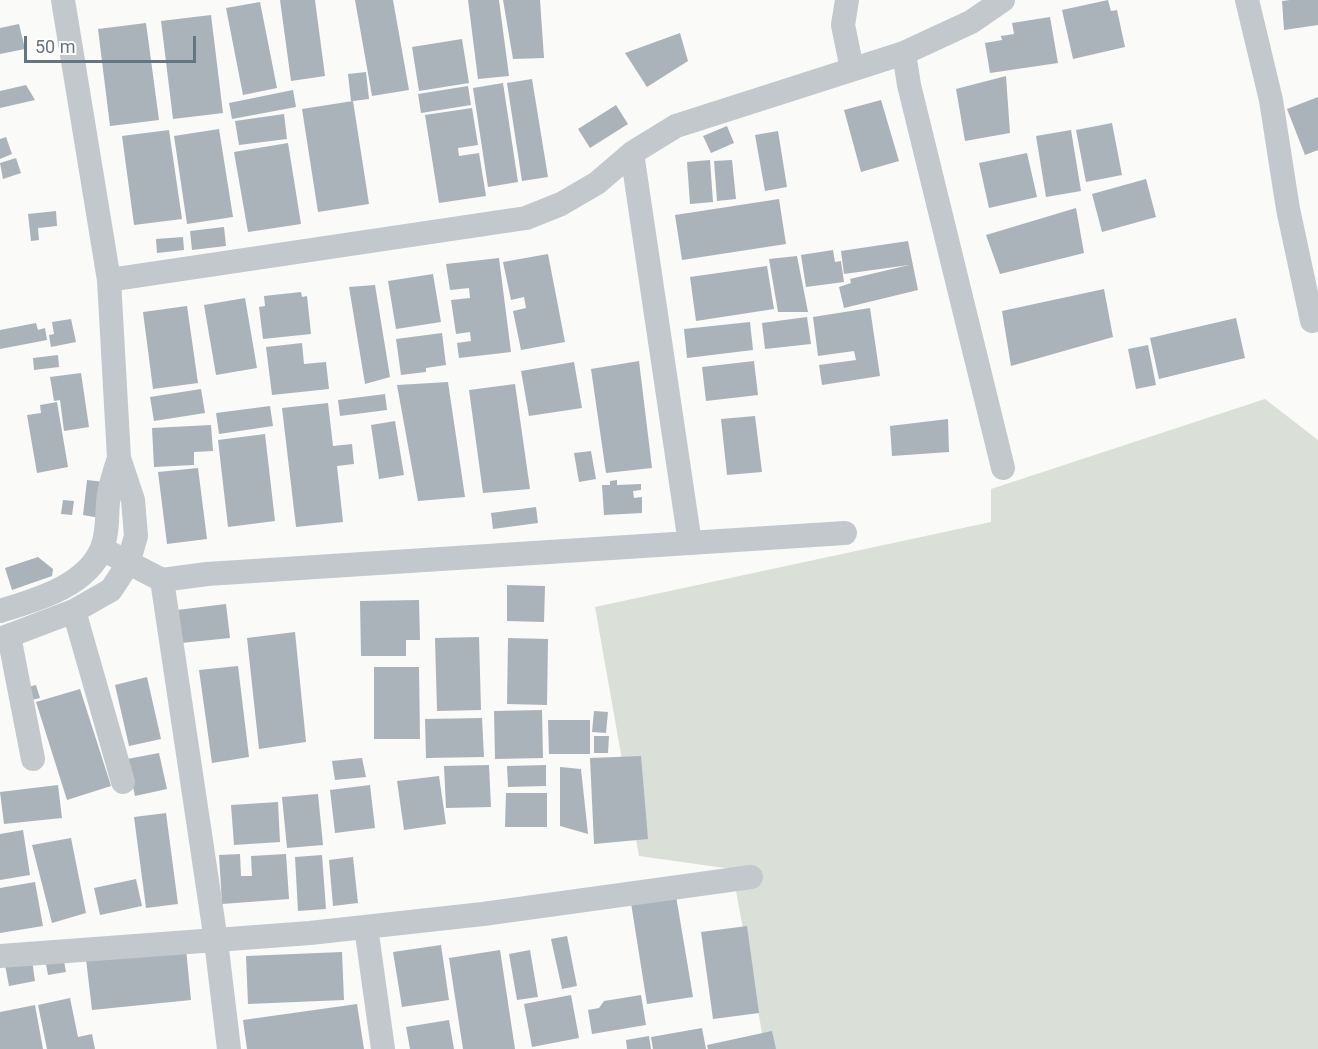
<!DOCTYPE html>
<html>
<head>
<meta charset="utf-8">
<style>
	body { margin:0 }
	#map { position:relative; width:1318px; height:1049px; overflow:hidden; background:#fafaf8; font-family:Roboto,sans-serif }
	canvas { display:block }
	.scale { position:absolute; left:24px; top:36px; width:172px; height:27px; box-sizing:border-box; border:3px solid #657683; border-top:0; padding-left:8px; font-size:18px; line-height:21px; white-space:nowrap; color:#657683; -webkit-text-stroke:4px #fff; paint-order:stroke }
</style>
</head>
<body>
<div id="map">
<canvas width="1318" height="1049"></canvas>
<div class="scale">50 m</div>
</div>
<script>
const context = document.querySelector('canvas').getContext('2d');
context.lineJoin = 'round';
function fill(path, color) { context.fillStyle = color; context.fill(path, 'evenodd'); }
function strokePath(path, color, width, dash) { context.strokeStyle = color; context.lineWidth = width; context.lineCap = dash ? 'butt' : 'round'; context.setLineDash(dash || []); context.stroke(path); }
const green = new Path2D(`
	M1265,399L1318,440V1049H765L732,869L639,856L595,607L991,522V489Z`);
const building = new Path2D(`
	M280,0H315L325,76L291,81Z
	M355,0H393L409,90L372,96Z
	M468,0H499L509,76L478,79Z
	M503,0H540L544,58L513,59Z
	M1108,0L1111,11L1117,10L1125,47L1073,59L1062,10Z
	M1290,0H1318V25L1284,30L1282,1Z
	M260,2L277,88L243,95L226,8Z
	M211,15L223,113L173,119L161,21Z
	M1050,17L1058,63L990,73L985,43L1002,40L1001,36L1014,34L1012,23Z
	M146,23L159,120L110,126L98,29Z
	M19,24L25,49L0,54V28Z
	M680,33L688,61L647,87L625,53Z
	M462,39L469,83L419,91L412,47Z
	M366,72L369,99L353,101L369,204L318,212L302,109L353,101H351L348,74Z
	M1006,76L1010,133L965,141L956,89Z
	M532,79L548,177L522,181L507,83Z
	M503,83L518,182L488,187L473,88Z
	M26,85L35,100L0,108V91Z
	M468,86L471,105L421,113L418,94Z
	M293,90L296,107L232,119L229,103Z
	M1318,97V150L1305,155L1287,109Z
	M881,100L899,161L861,172L844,110Z
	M616,105L628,124L590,148L578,129Z
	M472,108L478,145L458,148L459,156L479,153L486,196L439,203L425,115Z
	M284,114L287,139L239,145L235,121Z
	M1112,123L1122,175L1086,182L1076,130Z
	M727,126L734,143L711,153L703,136Z
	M219,129L233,217L187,224L174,136Z
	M169,130L182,219L134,225L122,136Z
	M1071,130L1081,191L1046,197L1036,136Z
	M778,131L787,187L765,191L755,135Z
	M6,137L12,154L0,159V139Z
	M288,143L301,224L248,232L234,152Z
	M1027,153L1037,197L989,208L979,163Z
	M16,158L21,173L3,179L0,163Z
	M710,160L713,202L690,204L687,162Z
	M732,160L736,199L717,201L714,161Z
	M1146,179L1156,217L1102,232L1092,194Z
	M779,199L786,244L682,260L675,215Z
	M1076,208L1084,253L1000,274L986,235Z
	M56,211L57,226L38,228L39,240L31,241L28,214Z
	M224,227L226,246L192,250L190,231Z
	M183,237L184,250L157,253L156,239Z
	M908,241L918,290L844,308L839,287L851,283L850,279L909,265L844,274L841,251Z
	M833,250L835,262L841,261L844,282L806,287L801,255Z
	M548,254L565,342L521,350L513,311L526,308L524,297L511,300L503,262Z
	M797,256L808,312H778L769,259Z
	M499,258L511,352L459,358L457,343L471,341L470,332L456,334L451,300L470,298L469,288L450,290L446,264Z
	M767,266L774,309L696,321L690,277Z
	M433,274L441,322L396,329L388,281Z
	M375,285L390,377L365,384L349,287Z
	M1104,289L1113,337L1011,366L1002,311Z
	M301,292L302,297L307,296L311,334L263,339L259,307L265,306L264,296Z
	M245,298L257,368L216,375L204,305Z
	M187,306L198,383L153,389L143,312Z
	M870,308L880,376L822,385L819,365L856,360L854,351L818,356L813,317Z
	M807,317L811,344L765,349L762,323Z
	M1236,318L1245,358L1159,379L1150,338Z
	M71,319L76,342L51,347L49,335L54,334L52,322Z
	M750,322L753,350L687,358L684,329Z
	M36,323L38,330L45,328L47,340L0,349V330Z
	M442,333L446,365L426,368V372L401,375L396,339Z
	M302,343L304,364L326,362L329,389L272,395L266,347Z
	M1148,345L1156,385L1136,389L1128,349Z
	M58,355L59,367L34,370L33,358Z
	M639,361L652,468L606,473L591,369Z
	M754,361L758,395L706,401L702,367Z
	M574,362L582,408L529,416L521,371Z
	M81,373L89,427L64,431L60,400L54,401L50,377Z
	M448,382L465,497L418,501L397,385Z
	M515,384L530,489L483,493L469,390Z
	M201,389L205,413L154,421L150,397Z
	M385,394L387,410L340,416L338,400Z
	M57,402L68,467L37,473L27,415L41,413L40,405Z
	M328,403L333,446L352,444L354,464L337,466L343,522L296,527L282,408Z
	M270,406L273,426L219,434L216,413Z
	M755,416L762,472L727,475L721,419Z
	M948,419L949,452L892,456L890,426Z
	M395,421L404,475L379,479L371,425Z
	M211,425L213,451L194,452V465L154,467L152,428Z
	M265,434L275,521L228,527L218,440Z
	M591,451L596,479L579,482L574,453Z
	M198,468L207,539L167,544L158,472Z
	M87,480L104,482L100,518L83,515Z
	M617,480V485L641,484V490L633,491L634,498L642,497V513L604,515L602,485H610V481Z
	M63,500L74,501L72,515L61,514Z
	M536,507L538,523L493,529L491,513Z
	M38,557L53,569L52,576L12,590L5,568Z
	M507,585L545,586L544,622L507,621Z
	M419,600L420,640H406V656H361L360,601Z
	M226,604L230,638L181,643L177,610Z
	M295,632L306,742L259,749L247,638Z
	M479,637L481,710L437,711L435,638Z
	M508,638L548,639L547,705L507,704Z
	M238,666L249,757L212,763L199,670Z
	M374,667H419L420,739H374Z
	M147,677L161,739L129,746L115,685Z
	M36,685L40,698L27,701L23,688Z
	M80,689L111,786L67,800L36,702Z
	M542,710L543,758L495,759L494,711Z
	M594,711L608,712L606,733L592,732Z
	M482,718L484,757L426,758L425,719Z
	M548,720H590V754H549Z
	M594,736H609L608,753H594Z
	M159,753L167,789L135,796L127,759Z
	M641,756L648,839L594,844L590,758Z
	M362,758L366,777L335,780L332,761Z
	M489,765L491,807L446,808L444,766Z
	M546,765V786L508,787L507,766Z
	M560,767L581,769L588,834L560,826Z
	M439,776L446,824L404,830L397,781Z
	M58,785L62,818L4,824L0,792Z
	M370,785L375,828L335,833L330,790Z
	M506,793H547V827H505Z
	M318,794L323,845L287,848L282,797Z
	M278,802L280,842L234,845L231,805Z
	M166,813L178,904L146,908L134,817Z
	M23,830L30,875L0,880V834Z
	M71,838L86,913L52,923L32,845Z
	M240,854L241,876H252L251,856L286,854L289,899L222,904L219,855Z
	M322,855L326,909L298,911L295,857Z
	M353,857L358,903L333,906L329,860Z
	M136,879L142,906L100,915L94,888Z
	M35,882L43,926L0,933V888Z
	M676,896L693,997L647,1004L631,903Z
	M747,926L759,1013L713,1019L701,932Z
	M567,936L577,986L562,989L551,939Z
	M441,945L449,1000L402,1007L393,952Z
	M186,949L191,1000L92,1010L86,959Z
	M500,950L515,1049H463L449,958Z
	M530,950L538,997L517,1000L509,954Z
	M342,952L344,1000L248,1004L246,956Z
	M63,956L66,972L48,975L45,959Z
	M32,960L35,981L9,986L5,965Z
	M571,995L579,1038L532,1047L524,1004Z
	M641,995L646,1025L592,1034L588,1010L599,1008L604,1001Z
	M70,998L78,1037L92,1034L95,1049H47L38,1005Z
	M357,1004L364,1049H247L243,1020Z
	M35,1005L43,1049H0V1012Z
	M449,1020L454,1049H410L406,1027Z
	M702,1028L706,1049H653L651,1037Z
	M772,1031L776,1049H708L707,1045Z
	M649,1036L651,1049H627L626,1040Z`);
const minor = new Path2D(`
	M847,0L843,25L852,69
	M1247,0L1271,100L1288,209L1312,321
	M904,53L909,85L1003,468
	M632,153L690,543
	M109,280L526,218L561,204L597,183L632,153L676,126L904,53L971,22L1003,0
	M102,549L162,580L207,574L845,533
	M162,580L216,941L229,1049
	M0,611C36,600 87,586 102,548C109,531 106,512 109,494C111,482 115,470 119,458
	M74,611L123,782
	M9,636L33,759
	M0,639L74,611L111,590L128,564L136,536L133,500L119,458L109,280L63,0
	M366,927L383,1049
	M0,956L310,933L483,914L751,877`);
fill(green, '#dadfd7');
fill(building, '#aab3b9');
strokePath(minor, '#c3c8cc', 24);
</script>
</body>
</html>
